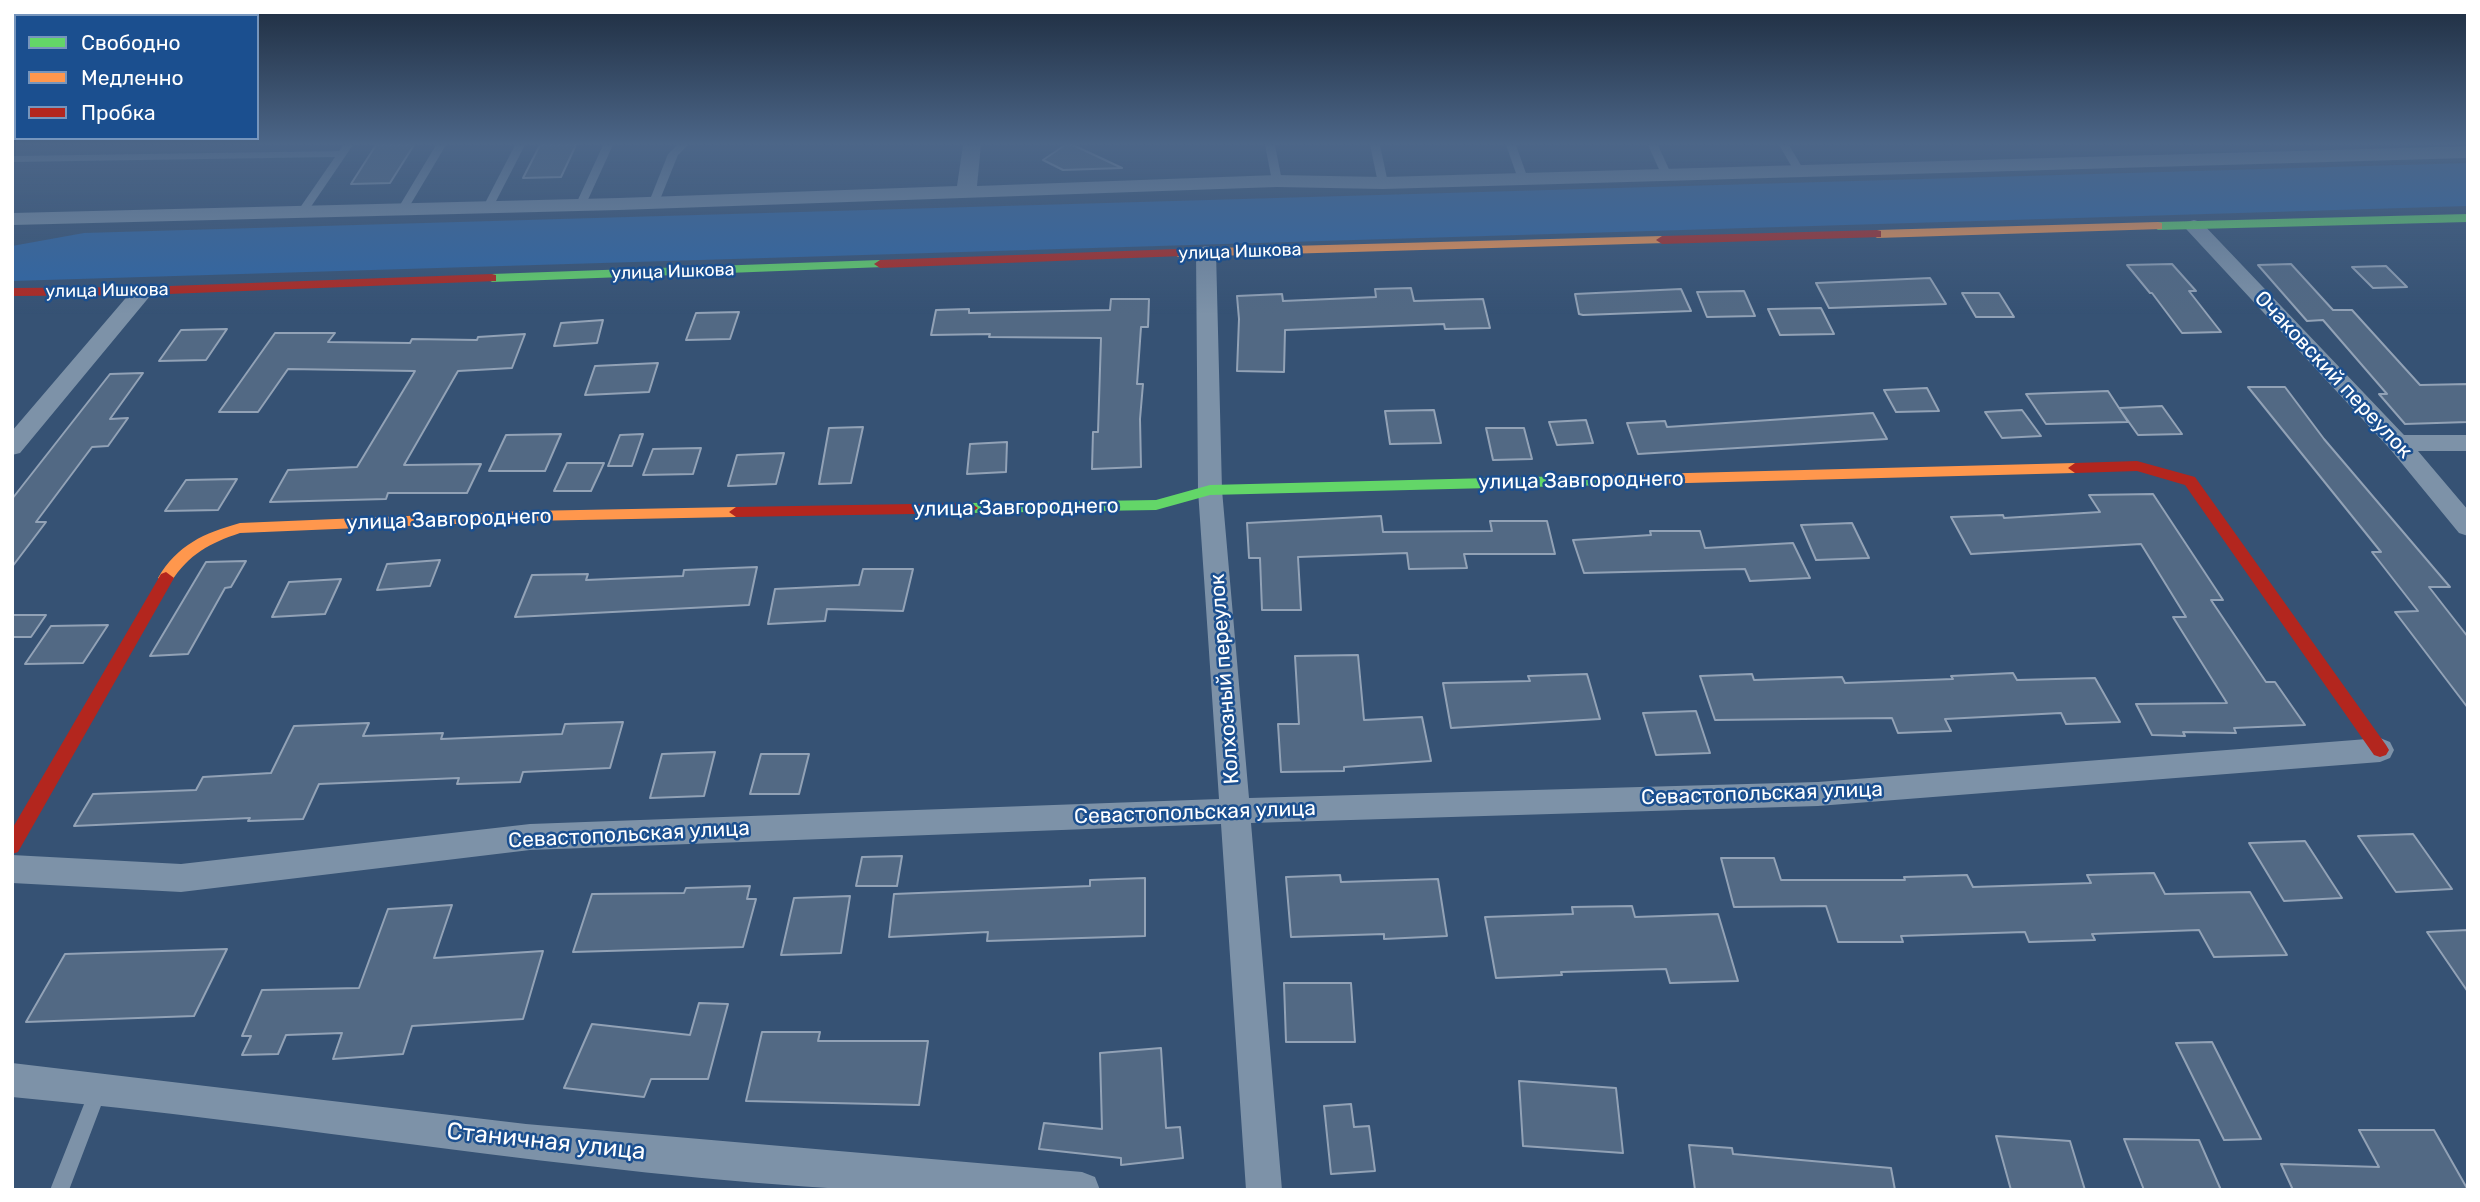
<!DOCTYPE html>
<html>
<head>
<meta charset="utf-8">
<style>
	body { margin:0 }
	#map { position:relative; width:2480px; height:1202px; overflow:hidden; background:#365274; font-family:Rubik,sans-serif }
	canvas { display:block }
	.frame { position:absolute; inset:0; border:14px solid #fff; pointer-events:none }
	.legend { position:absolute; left:14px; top:14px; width:245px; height:126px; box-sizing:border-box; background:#1b4f8f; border:2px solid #7695bc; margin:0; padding:9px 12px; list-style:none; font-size:21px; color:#fff }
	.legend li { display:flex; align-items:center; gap:14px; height:35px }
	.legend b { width:35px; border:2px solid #7695bc }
</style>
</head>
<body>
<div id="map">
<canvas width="2480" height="1202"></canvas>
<div class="frame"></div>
<ul class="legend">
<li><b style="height:9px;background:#63d668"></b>Свободно</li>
<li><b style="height:9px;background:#ff974d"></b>Медленно</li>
<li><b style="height:9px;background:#b3261e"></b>Пробка</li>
</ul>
</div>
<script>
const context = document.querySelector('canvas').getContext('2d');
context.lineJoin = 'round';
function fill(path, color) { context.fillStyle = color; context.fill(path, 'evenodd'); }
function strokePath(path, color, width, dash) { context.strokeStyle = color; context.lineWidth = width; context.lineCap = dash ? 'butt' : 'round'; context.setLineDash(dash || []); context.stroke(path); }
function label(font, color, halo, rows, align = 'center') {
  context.font = font + ' Rubik,sans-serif'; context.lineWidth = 5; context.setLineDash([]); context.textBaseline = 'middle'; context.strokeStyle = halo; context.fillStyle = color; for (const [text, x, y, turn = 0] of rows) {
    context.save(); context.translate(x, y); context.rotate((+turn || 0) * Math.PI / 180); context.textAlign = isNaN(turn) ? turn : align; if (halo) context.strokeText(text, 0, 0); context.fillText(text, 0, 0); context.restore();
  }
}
const green = new Path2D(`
	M2468,163V206L12,281V246L84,233Z`);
const building = new Path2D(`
	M376,145H414L390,183L351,184Z
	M540,145H576L561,177L523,178Z
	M1065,145H1073L1122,168L1063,170L1043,160Z
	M2172,264L2196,291H2189L2221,332L2182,333L2152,293H2150L2127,265Z
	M2291,264L2333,310H2352L2420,385L2468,384V422L2405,424L2379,394H2387L2323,320L2307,321L2258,265Z
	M2386,266L2407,287L2373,288L2352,267Z
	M1930,278L1946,304L1829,308L1816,283Z
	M1411,288L1414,301L1483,299L1490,328L1445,329L1444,324L1285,330L1284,372L1237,371L1239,319L1237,296L1282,294L1283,301L1376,297L1375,289Z
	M1681,289L1691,311L1583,315L1579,314L1575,294Z
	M1744,291L1755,316L1707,317L1697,292Z
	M1962,293H1999L2014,317H1976Z
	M1111,299H1149L1148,327H1141L1137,384H1143L1140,419L1141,467L1092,469L1093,432H1098L1101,338L989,337L990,334L931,335L936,310L969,309V313L1110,310Z
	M1821,308L1834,334L1780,335L1768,309Z
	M739,312L730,339L686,340L696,313Z
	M603,320L597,343L554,346L561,323Z
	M227,329L206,360L159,361L181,330Z
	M275,333H335L328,342L410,343L412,339L477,340L478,337L525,334L512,368L458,371L404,465L481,464L467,493H388L386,499L270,502L288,470L357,467L415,371L288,369L258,412H219Z
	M658,363L649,392L585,395L595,366Z
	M143,373L110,419L128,418L108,446L92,447L36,522H46L12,567V499L110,374Z
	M2248,387H2285L2324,439L2450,587H2429L2468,637V708L2395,612L2418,611L2372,552H2381Z
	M1927,388L1939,411L1896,412L1884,390Z
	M2108,391L2119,408L2162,406L2182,434L2138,435L2119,408L2128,422L2046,424L2026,394Z
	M1434,410L1441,443L1390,444L1385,411Z
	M2022,410L2041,436L2002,438L1985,412Z
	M1873,413L1887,439L1638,454L1627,423L1665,421L1667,427Z
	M1586,420L1593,443L1557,445L1549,422Z
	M863,427L851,483L819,484L829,428Z
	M1486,428H1524L1532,459L1493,460Z
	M561,434L545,471H489L506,435Z
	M643,434L632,466H608L620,435Z
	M1007,442L1006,472L967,474L970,444Z
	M701,448L693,474L643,475L653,449Z
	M784,453L776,484L728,486L737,455Z
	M567,463H604L591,491H554Z
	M237,479L218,510L165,511L186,480Z
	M2153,494L2223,600H2211L2266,682H2275L2305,725L2234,728L2236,733L2183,732L2185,736L2152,735L2136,704L2227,703L2173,617H2186L2141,544L1971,554L1951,517L2003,515L2004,518L2100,512L2089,495Z
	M1381,516L1383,532L1492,531L1490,521H1547L1555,554H1464L1467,568L1409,569L1407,553L1298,557L1301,610H1262L1260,558H1249L1247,523Z
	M1852,523L1869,558L1816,560L1801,525Z
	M1650,531H1700L1705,548L1793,543L1810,578L1750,581L1745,569L1584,573L1573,540L1651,535Z
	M440,560L430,586L377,590L387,564Z
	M246,561L231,587L225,588L188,654L150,656L206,562Z
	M757,567L749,605L515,617L532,575L588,574L586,580L683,576L684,570Z
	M863,569H913L903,611L827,609L825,621L768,624L775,589L859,585Z
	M341,579L325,614L272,617L289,582Z
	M12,615H46L31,637H12Z
	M108,625L83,663L25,664L51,626Z
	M1358,655L1364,720L1422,717L1431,761L1344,767V771L1281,772L1278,724H1299L1295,656Z
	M2013,673L2017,680L2095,678L2120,722L2066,724L2061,713L1945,719L1951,731L1898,733L1892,718L1715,720L1700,676L1752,674L1754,680L1842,677L1845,683L1953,679L1951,676Z
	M1587,674L1600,719L1451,728L1443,683L1530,681L1528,676Z
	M1696,711L1710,753L1656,755L1643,713Z
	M623,722L610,768L523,772L520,782L457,784L459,778L319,784L303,819L248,821L250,818L74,826L93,794L196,790L203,777L271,773L294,726L369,723L363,736L443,733L441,739L562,734L565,724Z
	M715,752L704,796L650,798L662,754Z
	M761,754H809L799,794H750Z
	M2413,834L2452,889L2396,892L2358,836Z
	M2305,841L2342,898L2284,901L2249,843Z
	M902,856L897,886H856L862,857Z
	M1721,858H1774L1781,880H1905L1904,877L1967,875L1973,887L2091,883L2087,875L2154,873L2165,894L2250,892L2287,955L2214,957L2199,930L2092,934L2095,940L2029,942L2025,932L1901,936L1903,942H1838L1826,906L1734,907Z
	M1340,875L1341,882L1438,879L1447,936L1384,939V934L1291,937L1286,877Z
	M1145,878V936L987,941L988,932L889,937L894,894L1090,886V880Z
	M750,886L747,899H756L743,947L573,952L592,894L684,893L686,888Z
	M850,896L841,953L781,955L794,898Z
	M452,905L434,958L543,951L523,1019L412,1026L403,1054L333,1059L342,1033L286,1035L278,1054L242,1055L251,1036H242L262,990L359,988L388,909Z
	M1632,906L1635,917L1718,914L1738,981L1670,983L1666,969L1561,972L1562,975L1496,978L1485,917L1573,914L1572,907Z
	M2468,930V992L2427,932Z
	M227,949L194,1016L26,1022L65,954Z
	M1284,983H1351L1355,1042H1286Z
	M699,1003L728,1004L708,1079H651L644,1097L564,1088L592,1024L690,1035Z
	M762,1032H820L818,1041H928L919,1105L746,1101Z
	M2212,1042L2261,1139L2224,1140L2176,1043Z
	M1161,1048L1166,1128L1180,1127L1183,1158L1121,1165V1158L1039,1149L1044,1123L1102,1129L1100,1053Z
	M1519,1081L1616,1088L1623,1153L1523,1146Z
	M1351,1104L1354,1127L1369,1126L1375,1171L1331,1174L1324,1106Z
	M2359,1130H2434L2468,1190H2293L2281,1164L2379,1167Z
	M1996,1136L2070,1141L2085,1190H2011Z
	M2124,1139L2199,1140L2221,1190H2144Z
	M1689,1145L1732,1148L1733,1154L1891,1168L1895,1190H1695Z`);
const lane = new Path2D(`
	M343,145H353L306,214L302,215L297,212L335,157L12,162V156L339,151Z
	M436,145H446L406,212H398L397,210Z
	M515,145H525L493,207L492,209H484L483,207Z
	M603,145H613L586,204L585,206H577L576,204Z
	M677,145H688L678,155L659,202L654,205L650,204L649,202L668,154Z
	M1265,145H1275L1282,181L1281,183L1277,184L1272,181Z
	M1370,145H1380L1388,183L1387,185H1379L1378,183Z
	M1506,145H1516L1528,179L1527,181H1519L1518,179Z
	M1648,145H1658L1672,176L1671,178L1662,176Z
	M1779,145H1789L1805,172L1804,174H1796Z
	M98,1081L104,1084L107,1090L69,1190H50L92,1084Z`);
const street = new Path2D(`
	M963,145H981L977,186L1277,175L1383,177L2468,146V158L1383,189L1277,187L619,210L12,225V213L619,198L957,186Z
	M2194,220L2201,222L2404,435H2468V451H2418L2468,510V536L2459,533L2390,449L2187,230L2184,226L2187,222Z
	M1206,246L1213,248L1216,252L1222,490L1249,798L1818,782L2380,738L2390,742L2394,750L2390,758L2380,762L1818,806L1251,823L1282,1190H1246L1221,824L530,850L181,892L12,883V855L181,864L530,824L1219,799L1198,490L1196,252L1199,248Z
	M143,285L150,286L154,291L150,296L20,453L12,455V431L136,286Z
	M12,1063L526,1124L1082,1172L1095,1177L1100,1190C1020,1190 938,1194 858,1190C575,1174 295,1123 12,1097Z`);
const fast = new Path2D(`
	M2468,214V222L2158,230L2152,226L2158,222Z
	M880,260L884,261V267L492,282L486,278L492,274Z
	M1610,475L1617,480L1610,485L1210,495L1156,510L971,513L964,508L971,503L1156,500L1210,485Z`);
const slow = new Path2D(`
	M2158,222L2162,223V229L1877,238L1871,234L1877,230Z
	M1662,236L1666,237V243L1178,257L1172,253L1178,249Z
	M2075,463L2082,468L2075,473L1610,485L1603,480L1610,475Z
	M736,507L743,512L736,517L527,521L240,533C210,543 189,554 171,582L166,584L158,578C177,545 204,533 240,523L527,511Z`);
const jam = new Path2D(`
	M1877,230L1881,231V237L1662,244L1656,240L1662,236Z
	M1178,249L1182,250V256L880,268L874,264L880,260Z
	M492,274L496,275V281L143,295L12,296V288L143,287Z
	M2137,461L2195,477L2386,745L2389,750L2386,755L2380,757L2374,755L2185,485L2137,471L2075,473L2068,468L2075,463Z
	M971,503L978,508L971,513L736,517L729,512L736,507Z
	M166,572L174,578L18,852L12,854V829L161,574Z`);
const farStreetnames = [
	["улица Ишкова",1240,252,-2],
	["улица Ишкова",673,272,-2],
	["улица Ишкова",107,291,-1]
];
const streetNames = [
	["Очаковский переулок",2333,375,47],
	["улица Завгороднего",1581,481,-1],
	["улица Завгороднего",1016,508,-1],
	["улица Завгороднего",449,520,-2],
	["Колхозный переулок",1225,679,-94],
	["Севастопольская улица",1762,794,-2],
	["Севастопольская улица",1195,813,-2],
	["Севастопольская улица",629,835,-3]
];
const nearStreetnames = [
	["Станичная улица",546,1142,6]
];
fill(green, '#2f66a5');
fill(building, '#526984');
strokePath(building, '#92a2b6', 2);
fill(lane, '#7d92a8');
fill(street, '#7d92a8');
fill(fast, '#63d668');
fill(slow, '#ff974d');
fill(jam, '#b3261e');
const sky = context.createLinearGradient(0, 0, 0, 314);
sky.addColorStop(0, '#1e2d40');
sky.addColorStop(0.46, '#4c6688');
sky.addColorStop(1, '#4c668800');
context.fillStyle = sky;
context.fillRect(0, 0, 2480, 314);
label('18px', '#fff', '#1b4f8f', farStreetnames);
label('21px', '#fff', '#1b4f8f', streetNames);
label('24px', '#fff', '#1b4f8f', nearStreetnames);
</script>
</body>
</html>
